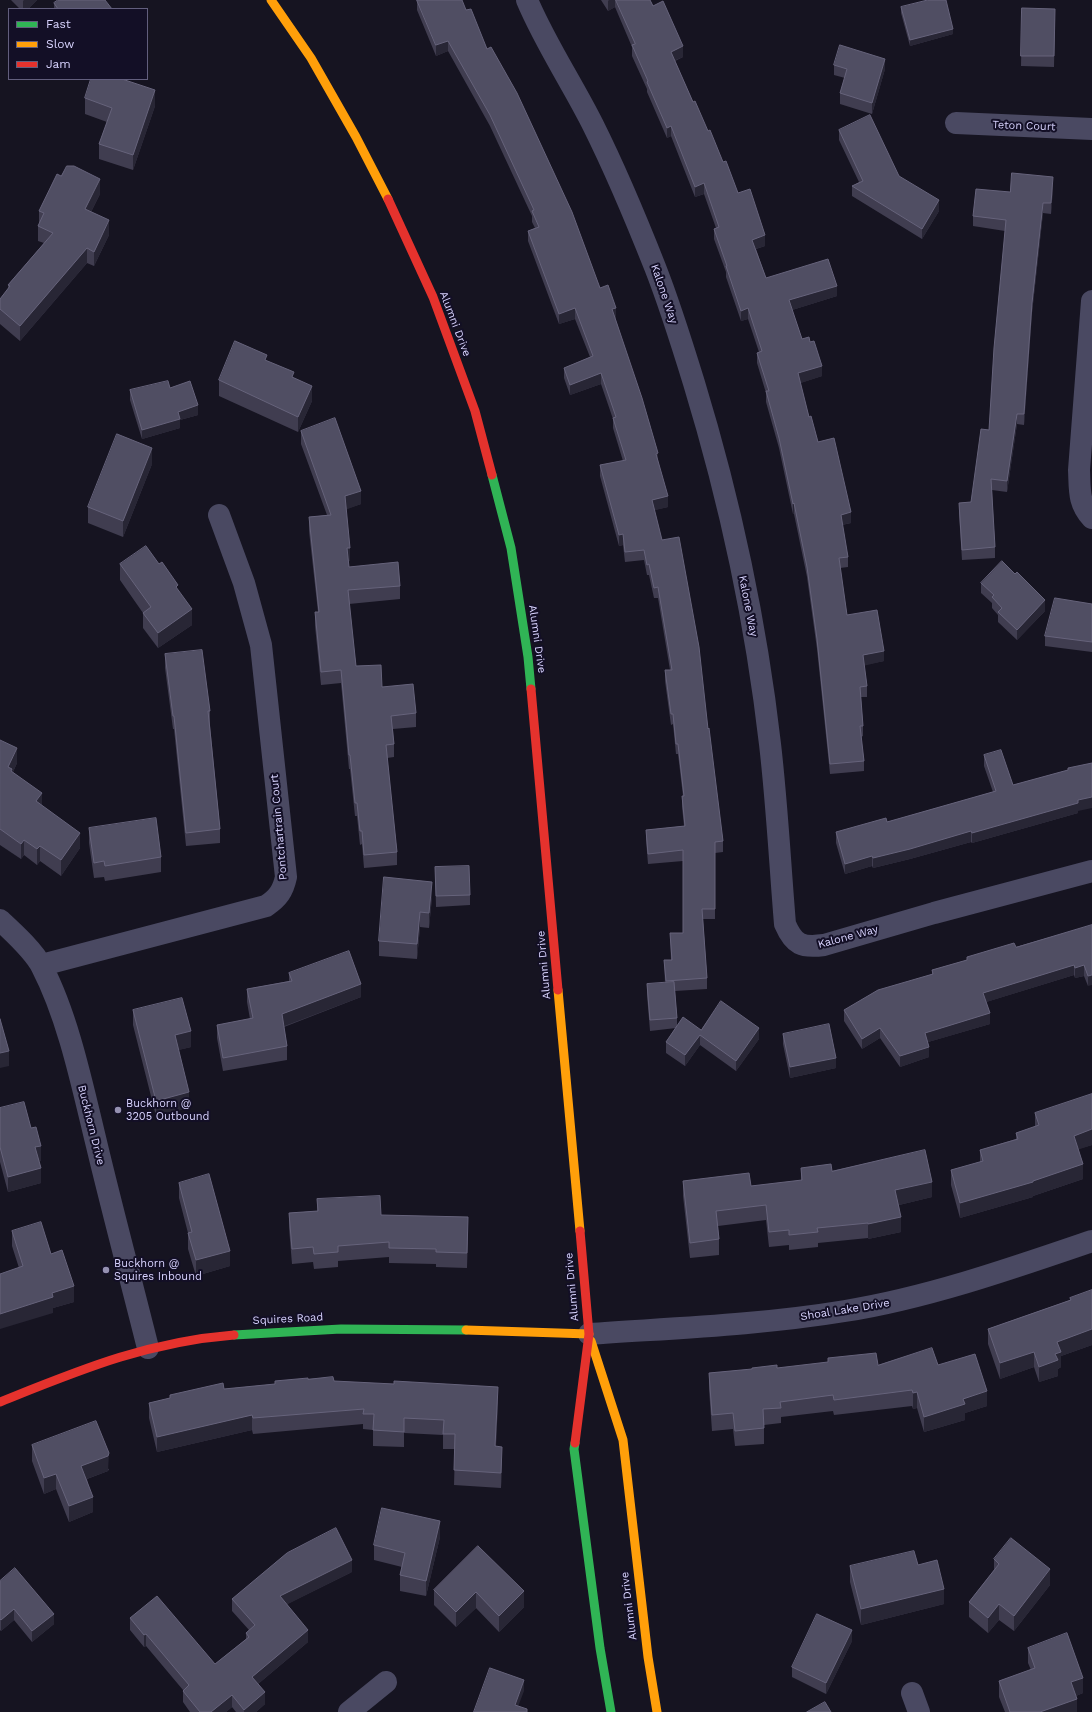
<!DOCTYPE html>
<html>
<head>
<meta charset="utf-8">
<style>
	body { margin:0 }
	#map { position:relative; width:1092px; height:1712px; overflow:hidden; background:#161421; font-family:"Work Sans",sans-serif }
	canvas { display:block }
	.legend { position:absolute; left:8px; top:8px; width:140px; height:72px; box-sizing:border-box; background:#130f26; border:1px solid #625e7d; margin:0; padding:5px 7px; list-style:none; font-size:12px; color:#d9d4ff }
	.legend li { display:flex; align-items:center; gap:8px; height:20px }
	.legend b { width:20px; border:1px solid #625e7d }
</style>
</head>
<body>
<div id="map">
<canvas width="1092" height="1712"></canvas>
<ul class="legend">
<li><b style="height:5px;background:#30b455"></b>Fast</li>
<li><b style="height:5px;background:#ff9f0a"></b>Slow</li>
<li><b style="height:5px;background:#e5322d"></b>Jam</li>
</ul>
</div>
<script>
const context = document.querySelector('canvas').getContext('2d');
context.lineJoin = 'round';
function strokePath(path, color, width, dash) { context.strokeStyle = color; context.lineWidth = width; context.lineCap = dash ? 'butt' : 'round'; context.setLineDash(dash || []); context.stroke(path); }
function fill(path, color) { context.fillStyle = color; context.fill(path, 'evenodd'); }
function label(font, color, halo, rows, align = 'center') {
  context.font = font + ' "Work Sans",sans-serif'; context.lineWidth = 4; context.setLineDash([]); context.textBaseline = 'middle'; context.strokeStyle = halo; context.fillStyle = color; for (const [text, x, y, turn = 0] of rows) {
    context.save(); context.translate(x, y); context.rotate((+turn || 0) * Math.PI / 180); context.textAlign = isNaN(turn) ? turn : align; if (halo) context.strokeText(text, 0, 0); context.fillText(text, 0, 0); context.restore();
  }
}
const street = new Path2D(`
	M527,0C545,43 572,83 593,125C616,171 636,219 655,267C670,305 682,344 694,383C730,501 756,622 770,744C777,804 780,864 785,924C794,945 802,948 824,945L934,913L1092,871
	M956,123L1092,129
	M1092,301L1079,470C1080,490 1078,503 1092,518
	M0,920C13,932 34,951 42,967C69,1019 83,1089 97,1146C113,1213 131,1280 148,1348
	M42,965L266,906C278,898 283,891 286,877L261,645L244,583L219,515
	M589,1334C674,1328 760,1325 845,1311C927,1298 1013,1268 1092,1241
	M912,1693L919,1712
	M349,1712L386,1682`);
const fast = new Path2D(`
	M492,475L511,548L528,657L531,689
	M234,1335L341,1329L466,1330
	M575,1443L574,1449L600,1648L611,1712`);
const slow = new Path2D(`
	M271,0L311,58L356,137L388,199
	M558,990L580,1231
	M466,1330L589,1334
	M591,1341L623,1440L648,1657L657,1712`);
const jam = new Path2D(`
	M388,199L433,297L475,411L492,475
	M531,689L558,990
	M0,1402C80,1370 146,1342 234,1335
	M575,1443L589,1334L580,1231`);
const wall = new Path2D(`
	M11,0H37L28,9H20Z
	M417,0L466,10L487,49L600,288L616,318H615L658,462L668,507L654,510L708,729L723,841V852L715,853V919H703L707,978V989L675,991L677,1018V1026L759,1039L736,1071L700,1045L685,1066L666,1053V1042L676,1028L650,1031L647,995V984L665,983L664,960H671L670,933H683V861L648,864L646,840V830L684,826L682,807V796H683L678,754H676L673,724L671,725L665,681V670H670L658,598H654L649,575H647L644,560L625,562L623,545L619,546L600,476V465L623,461L613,428V419L601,384L570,395L564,378V368L590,357L575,319L559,324L528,241V231L535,228L532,222V216L490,126L448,51L436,56L417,10Z
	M601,0H650L683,57L675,61L693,102L738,193L765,246L756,249L766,278L837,296L792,310L802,339L822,376L800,383L809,417L818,442L851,523L842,525L848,557V567L840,568L847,615L884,661L864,665L867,686V697H861L863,726V736L861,737L864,761V771L830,774L817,649L807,577L794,514H793L779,448L766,402V393L757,363V353L759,352L748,319L741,321L726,277V272L714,239V229L716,228L704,194L695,197L671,136L667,138L647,92V89L632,56V47L615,7L608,11Z
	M54,3L112,9H54Z
	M901,7L953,34L910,46L901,13Z
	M1022,8L1055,19L1054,67L1021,66Z
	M834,65L885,69L872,114L840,104V93L845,78L834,75Z
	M85,98L155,106L133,170L99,159V144L107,122L85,114Z
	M839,130L899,176L939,211L922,239L852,196V186L859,182L839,140Z
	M1053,188L1051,214L1043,213L1032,313L1024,425L1017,424L1007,492L992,490L995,547V558L962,560L959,514V503L971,502L989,430L1005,231L973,226V216L1010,192Z
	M100,194L91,212L109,235L94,266L87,263L20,341L0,324V299L8,289V285L44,243L38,241V226L39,224V211Z
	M267,361L294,378L312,401L298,432L219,396V380Z
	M170,388L198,415L180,420V428L142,439L130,400V390Z
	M301,431L361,504L346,509L350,561H348L349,567L400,586V599L349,604L356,666L416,713V727L393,729L394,744V757L387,758L397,852V865L364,868L362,844L360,845L357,816H355L350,769H349L341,683L321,685L315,626V612H318L309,531V517L327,515L301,444Z
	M152,464L123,537L88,523V507Z
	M120,564L178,590L192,625L158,648L143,628V613L120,580Z
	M981,583L1045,611L1017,640L998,622V615L992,608V603L981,593Z
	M1092,604V652L1045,646V636Z
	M165,654L210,711V725L220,829V843L186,846L174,729H173L165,668Z
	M0,740L17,763L13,772L42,806L80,848L61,876L40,861L37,865L24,855L21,859L0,845Z
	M984,755L1013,785L1068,770V768L1078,811V813L972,843L971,842L910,859L873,868L872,866L845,874L836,843V832L887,822L993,792L984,766Z
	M89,828L161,857V872L105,881L104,877L94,878L89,843Z
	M435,867L470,895V905L436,907Z
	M432,897L429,928L420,927L417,959L379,956V941Z
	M1092,925L1088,986L1084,976L1075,978L1074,975L986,1002L990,1024L928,1042L929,1057L900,1067L880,1038L862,1049L844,1021V1010L932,974V970L967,960V957L1016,947Z
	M289,973L361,997L284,1027L287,1046V1060L223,1071L217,1038V1025L250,1019L247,1002V989L289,981Z
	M133,1010L191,1047L178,1050L189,1108L156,1116L133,1025Z
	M783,1034L836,1068L790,1078L783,1044Z
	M1092,1094V1145L1078,1149L1083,1179L1033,1196V1197L960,1218L951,1185V1170L980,1162V1150L1016,1139V1133L1035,1127V1113Z
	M0,1108L31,1128L41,1161H39L41,1183L8,1192L0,1162Z
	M801,1168L832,1171L932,1197L899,1205L901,1232L868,1239V1238L818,1243V1247L789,1250V1245L769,1247L766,1220L718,1226L719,1239V1255L690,1258L683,1196V1181L751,1186L801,1181Z
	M179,1183L230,1266L196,1276L188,1249V1233L179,1198Z
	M317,1199L381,1215L468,1232L467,1268L436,1267V1264L389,1263V1257L338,1261V1267L314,1269L313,1262L292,1264L289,1228V1213L317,1211Z
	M12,1231L51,1254L74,1302L53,1308V1313L19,1268L12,1246Z
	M1092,1290V1345L1061,1356V1367L1058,1369V1376L1039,1382L1034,1367L1000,1379L988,1344V1329L1070,1300V1298Z
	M878,1365H938L987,1406L965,1413V1420L924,1432L917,1408L913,1409L912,1406L834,1415L833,1411L781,1417V1423L764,1425V1444L735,1446L733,1429L712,1431L709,1389V1373L777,1368Z
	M308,1379L334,1381L498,1402L496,1446L502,1462L501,1488L454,1485L455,1449H443V1435L404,1433V1447L373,1446V1430L363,1429V1424L253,1434L252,1430L157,1452L149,1418V1403L170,1398V1395L224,1389L275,1384V1381Z
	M32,1445L109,1469L108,1471L87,1479L93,1512L69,1522L56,1489L44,1494L32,1461Z
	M440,1537L426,1596L400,1591V1575L402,1567L374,1560V1545Z
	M478,1546L524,1607L499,1632L476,1608L456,1627L434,1605V1590Z
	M994,1559L1050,1585L1014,1631L999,1620L988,1633L969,1617V1602L994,1570Z
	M918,1565L944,1604L861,1625L850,1582V1566Z
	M352,1572L287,1604L308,1642L258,1684L265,1704L256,1712H236L232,1707L226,1712H190L183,1702V1690L146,1646L144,1647L130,1630V1618L215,1664L246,1639V1633L249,1630L232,1611V1599Z
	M0,1581L54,1624L32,1642L14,1620L1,1631L0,1630Z
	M852,1641L826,1694L792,1677V1667Z
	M1028,1648L1083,1693L1076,1696L1077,1712H1005L999,1697V1681L1031,1670L1028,1663Z`);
const shadedWall = new Path2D(`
	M24,0H37L28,9H23V1Z
	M609,0H615V7L608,11V1Z
	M953,29V34L910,46V40Z
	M448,41V51L436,56V45Z
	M683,46V57L671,62V52Z
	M885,59V69L872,114V103Z
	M155,90V106L133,170V155Z
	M671,126V136L667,138V128Z
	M1053,177V188L1051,214V203Z
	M100,179V194L85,224V209Z
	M704,183V194L695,197V187Z
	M939,200V211L922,239V229Z
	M1043,203V213L1032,313L1024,425V414L1032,303Z
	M109,220V235L94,266V252Z
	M765,235V246L752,250V240Z
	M87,248V263L20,341V326Z
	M837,286V296L789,311V300Z
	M575,308V319L559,324V314Z
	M616,308V318L612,319V309Z
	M748,308V319L741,321V311Z
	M822,366V376L798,384V373Z
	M601,373V384L570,395V385Z
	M312,386V401L298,432V417Z
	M198,405V415L180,420V428L142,439V430L178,412Z
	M1017,414V424L1007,492V481Z
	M152,448V464L123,537V521Z
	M658,453V463L656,454Z
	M361,491V504L345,510V496Z
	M668,496V507L652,511V500Z
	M794,503V514H793V504Z
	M851,512V523L841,525V515Z
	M623,534V545L619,546V535Z
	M347,548H350V561L347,562Z
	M1045,600V611L1017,640V630Z
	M192,609V625L158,648V633Z
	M884,651V661L863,666V655Z
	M17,748V763L12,774L8,767Z
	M42,793V808L36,801Z
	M1092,797V808L1078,811V813L972,843V833L1078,800Z
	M971,831V842L910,859L873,868V858Z
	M80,833V848L61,876V860Z
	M24,840V855L21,859V844Z
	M40,846V861L37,865V849Z
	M872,856V866L845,874V864Z
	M432,882V897L429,928V913Z
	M420,912V927L417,959V944Z
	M1074,965V975L983,1003V993Z
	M1084,965V976L1075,978V968Z
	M1092,975V985L1088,986V976Z
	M361,984V997L282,1027V1014Z
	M990,1013V1024L925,1043V1033Z
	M759,1028V1039L736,1071V1061Z
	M880,1028V1038L862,1049V1039Z
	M191,1031V1047L175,1051V1035Z
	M700,1035V1045L685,1066V1055Z
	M929,1047V1057L900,1067V1056Z
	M9,1051V1066L0,1068V1053Z
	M836,1058V1068L790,1078V1067Z
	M189,1092V1108L156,1116V1101Z
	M1092,1129V1145L1074,1151V1136Z
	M41,1146V1161L35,1162V1147Z
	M1083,1164V1179L1033,1196V1197L960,1218V1203L1033,1181Z
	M41,1168V1183L8,1192V1177Z
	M932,1182V1197L895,1206V1190Z
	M901,1217V1232L868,1239V1224Z
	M230,1251V1266L196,1276V1260Z
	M74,1286V1302L53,1308V1313L0,1329V1314L52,1293Z
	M1092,1329V1345L1061,1356V1367L1058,1369V1376L1039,1382V1367L1055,1354L1057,1342Z
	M1034,1352V1367L1000,1379V1363Z
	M498,1387V1402L495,1462V1446Z
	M987,1391V1406L965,1413V1420L924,1432V1417L963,1399Z
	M917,1392V1408L913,1409V1393Z
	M252,1415V1430L157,1452V1437Z
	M502,1447V1462L501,1488V1473Z
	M109,1453L108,1471L81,1481V1466Z
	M56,1474V1489L44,1494V1478Z
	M93,1497V1512L69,1522V1506Z
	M440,1521V1537L426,1596V1581Z
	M352,1560V1572L280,1608V1596Z
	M1050,1569V1585L1014,1631V1616Z
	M944,1589V1604L861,1625V1609Z
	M524,1591V1607L499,1632V1616Z
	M476,1592V1608L456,1627V1612Z
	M999,1604V1620L988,1633V1618Z
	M14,1609V1620L1,1631V1620Z
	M54,1614V1624L32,1642V1631Z
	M308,1630V1642L252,1689V1677Z
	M852,1630V1641L826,1694V1683Z
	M146,1634V1646L144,1647V1635Z
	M1083,1678V1693L1071,1698V1682Z
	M524,1680V1691L516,1712L515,1705Z
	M265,1692V1704L256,1712H244V1710Z
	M232,1695V1707L226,1712H211Z
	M1077,1699V1712H1040Z`);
const building = new Path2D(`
	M58,0H105L112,9H58L54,3Z
	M417,0H462L466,10L471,9L487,49L491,47L517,93L572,212L600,288L608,285L616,308L612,309L642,398L658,453L656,454L668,496L652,500L662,540L679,537L699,647L708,729L709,728L723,841L715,842V909H702L707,978L666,981L664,960H672L670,933H683V850L648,854L646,830L685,826L682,796H684L678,744H676L673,714H671L665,670H672L658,587L654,588L649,564L647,565L644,550L625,552L623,534L619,535L600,465L626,460L613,418L616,417L601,373L570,385L564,368L593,356L575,308L559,314L528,231L539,227L532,211L534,210L490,115L448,41L436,45Z
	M616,0H650L653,6L663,1L683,46L671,52L693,102L695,101L708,131L710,130L723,162L726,161L738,193L750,189L765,235L752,240L766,278L828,259L837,286L789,300L802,339L809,337L810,342L814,341L822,366L798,373L809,417L811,416L818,442L834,438L851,512L841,515L848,557L839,558L847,615L877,610L884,651L863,655L867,686L860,687L863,726H860L864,761L830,764L817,639L807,567L794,503L793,504L779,438L766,391H769L757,353L762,351L748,308L741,311L726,266H727L714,229L719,227L704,183L695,187L671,126L667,128L647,82L648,81L632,45L635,44Z
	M928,0H946L953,29L910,40L901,7Z
	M1022,8L1055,9L1054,56H1021Z
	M840,45L885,59L872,103L840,93L847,69L834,65Z
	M91,79H122L155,90L133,155L99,144L112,108L85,98Z
	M870,115L899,176L939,200L922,229L852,186L863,181L839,130Z
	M67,166H74L100,179L85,209L109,220L94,252L87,248L20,326L0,309V299L10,286L8,285L53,233L38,226L44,213L39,211L57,174L61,176Z
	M1012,173L1053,177L1051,203H1043L1032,303L1024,414H1017L1007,481L991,479L995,547L962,550L959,503L971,502L981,429L989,430L994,348L1006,220L973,216L976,189L1010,192Z
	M235,341L267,355L265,360L294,372L292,377L312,386L298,417L219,380Z
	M168,381L170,388L190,381L198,405L178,412L180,419L142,430L130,390Z
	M335,418L361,491L345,496L350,548H347L349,567L398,562L400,586L348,590L356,666L381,665L382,687L413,684L416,713L391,716L394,744L386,745L397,852L364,855L362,831H360L357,803H355L350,755H349L341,670L321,672L315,612H319L309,517L331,515L301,431Z
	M117,434L152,448L123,521L88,507Z
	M146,546L159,564L162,562L178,585L176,587L192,609L158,633L143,613L151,607L120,564Z
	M1002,561L1015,574L1017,572L1045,600L1017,630L998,612L1002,608L992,597L994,595L981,583Z
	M1055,598L1092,604V642L1045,636Z
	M202,650L210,711H208L220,829L186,833L174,716H173L165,654Z
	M0,740L17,748L8,767L12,769L11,771L42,793L36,801L80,833L61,860L40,846L37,849L24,840L21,844L0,829Z
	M1001,750L1013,785L1068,770V768L1092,763V797L1078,800V803L972,833L971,831L910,849L873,858L872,856L845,864L836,832L886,818L887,822L996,791L984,755Z
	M156,818L161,857L105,866L104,861L94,863L89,828Z
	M469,866L470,895L436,896L435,867Z
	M384,877L432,882L429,913L420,912L417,944L379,941Z
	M1092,925V975L1088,976L1084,965L1075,968L1074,965L983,993L990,1013L925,1033L929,1047L900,1056L880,1028L862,1039L844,1010L878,990L933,974L932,970L967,960V957L1014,943L1016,947Z
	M349,951L361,984L282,1014L287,1046L223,1058L217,1025L253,1018L247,989L292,981L289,973Z
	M674,982L677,1018L650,1020L647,984Z
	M182,998L191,1031L175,1035L189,1092L156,1101L133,1010Z
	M721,1001L759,1028L736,1061L700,1035L685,1055L666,1042L683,1017L701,1030Z
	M0,1019L9,1051L0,1053Z
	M829,1024L836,1058L790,1067L783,1034Z
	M1092,1094V1129L1074,1136L1083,1164L1033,1181V1182L960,1203L951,1170L983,1161L980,1150L1018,1139L1016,1133L1039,1125L1035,1113Z
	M24,1102L31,1128L36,1127L41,1146L35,1147L41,1168L8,1177L0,1147V1108Z
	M925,1150L932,1182L895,1190L901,1217L868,1224V1223L817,1228L818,1232L789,1235V1230L769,1232L766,1205L716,1211L719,1239L690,1243L683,1181L749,1173L751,1186L802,1180L801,1168L831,1164L832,1171Z
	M209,1174L230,1251L196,1260L188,1233L192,1232L179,1183Z
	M380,1196L381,1215L468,1217L467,1253L436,1252V1249L389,1248V1242L338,1246V1252L314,1254L313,1247L292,1249L289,1213L318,1211L317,1199Z
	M41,1222L51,1254L62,1250L74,1286L52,1293L53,1297L0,1314V1274L23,1266L12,1231Z
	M1092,1290V1329L1057,1342L1061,1352L1055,1354L1058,1360L1039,1367L1034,1352L1000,1363L988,1329L1071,1300L1070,1298Z
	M932,1348L938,1365L975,1354L987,1391L963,1399L965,1404L924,1417L917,1392L913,1393L912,1390L834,1400L833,1395L780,1402L781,1408L763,1409L764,1428L735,1431L733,1413L712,1415L709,1373L752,1369V1368L777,1365V1368L828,1362V1358L876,1353L878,1365Z
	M333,1377L334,1381L394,1384V1381L498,1387L495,1446L502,1447L501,1473L454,1470L455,1434H443L444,1420L404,1418V1432L373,1430L374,1414H363L364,1409L253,1418L252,1415L157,1437L149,1403L170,1398V1395L223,1383L224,1389L275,1384V1381L308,1378V1379Z
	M96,1421L109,1453L108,1456L81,1466L93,1497L69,1506L56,1474L44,1478L32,1445Z
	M382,1508L440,1521L426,1581L400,1575L405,1553L374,1545Z
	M336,1528L352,1560L280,1596L308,1630L252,1677L265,1692L244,1710L232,1695L211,1712H200L183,1691L189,1685L146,1634L144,1635L130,1618L157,1596L215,1664L249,1637L246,1633L255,1625L232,1599L287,1553Z
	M1011,1538L1050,1569L1014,1616L999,1604L988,1618L969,1602L999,1564L994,1559Z
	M478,1546L524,1591L499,1616L476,1592L456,1612L434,1590Z
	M914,1551L918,1565L937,1560L944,1589L861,1609L850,1566Z
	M15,1568L54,1614L32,1631L14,1609L1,1620L0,1619V1581Z
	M817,1614L852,1630L826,1683L792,1667Z
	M1067,1633L1083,1678L1071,1682L1077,1699L1040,1712H1010L999,1681L1035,1668L1028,1648Z
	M490,1668L524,1680L515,1705L527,1709V1712H474Z
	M825,1702L831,1712H807Z`);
const markers = [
	[118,1110,4,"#9591b1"],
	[106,1270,4,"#9591b1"]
];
const streetNames = [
	["Teton Court",1024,126,2],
	["Kalone Way",664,294,71],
	["Alumni Drive",455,324,69],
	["Kalone Way",748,606,79],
	["Alumni Drive",537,639,82],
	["Pontchartrain Court",279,827,-95],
	["Kalone Way",848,937,-15],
	["Alumni Drive",544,965,-95],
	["Buckhorn Drive",91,1125,76],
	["Alumni Drive",572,1287,-95],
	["Shoal Lake Drive",845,1310,-9],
	["Squires Road",288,1319,-3],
	["Alumni Drive",629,1606,-97]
];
const poiNames = [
	["Buckhorn @",126,1104],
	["3205 Outbound",126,1117],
	["Buckhorn @",114,1264],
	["Squires Inbound",114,1277]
];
strokePath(street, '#4a4962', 22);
strokePath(fast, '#30b455', 9);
strokePath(slow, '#ff9f0a', 9);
strokePath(jam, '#e5322d', 9);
fill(wall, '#403d50');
fill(shadedWall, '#282635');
fill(building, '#504e63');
strokePath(building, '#66637b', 1);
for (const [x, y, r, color] of markers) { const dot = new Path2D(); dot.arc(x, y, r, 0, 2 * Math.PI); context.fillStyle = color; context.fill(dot); strokePath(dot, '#130f26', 1.5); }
label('11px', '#d9d4ff', '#130f26', streetNames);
label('11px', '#d9d4ff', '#130f26', poiNames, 'left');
</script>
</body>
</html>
